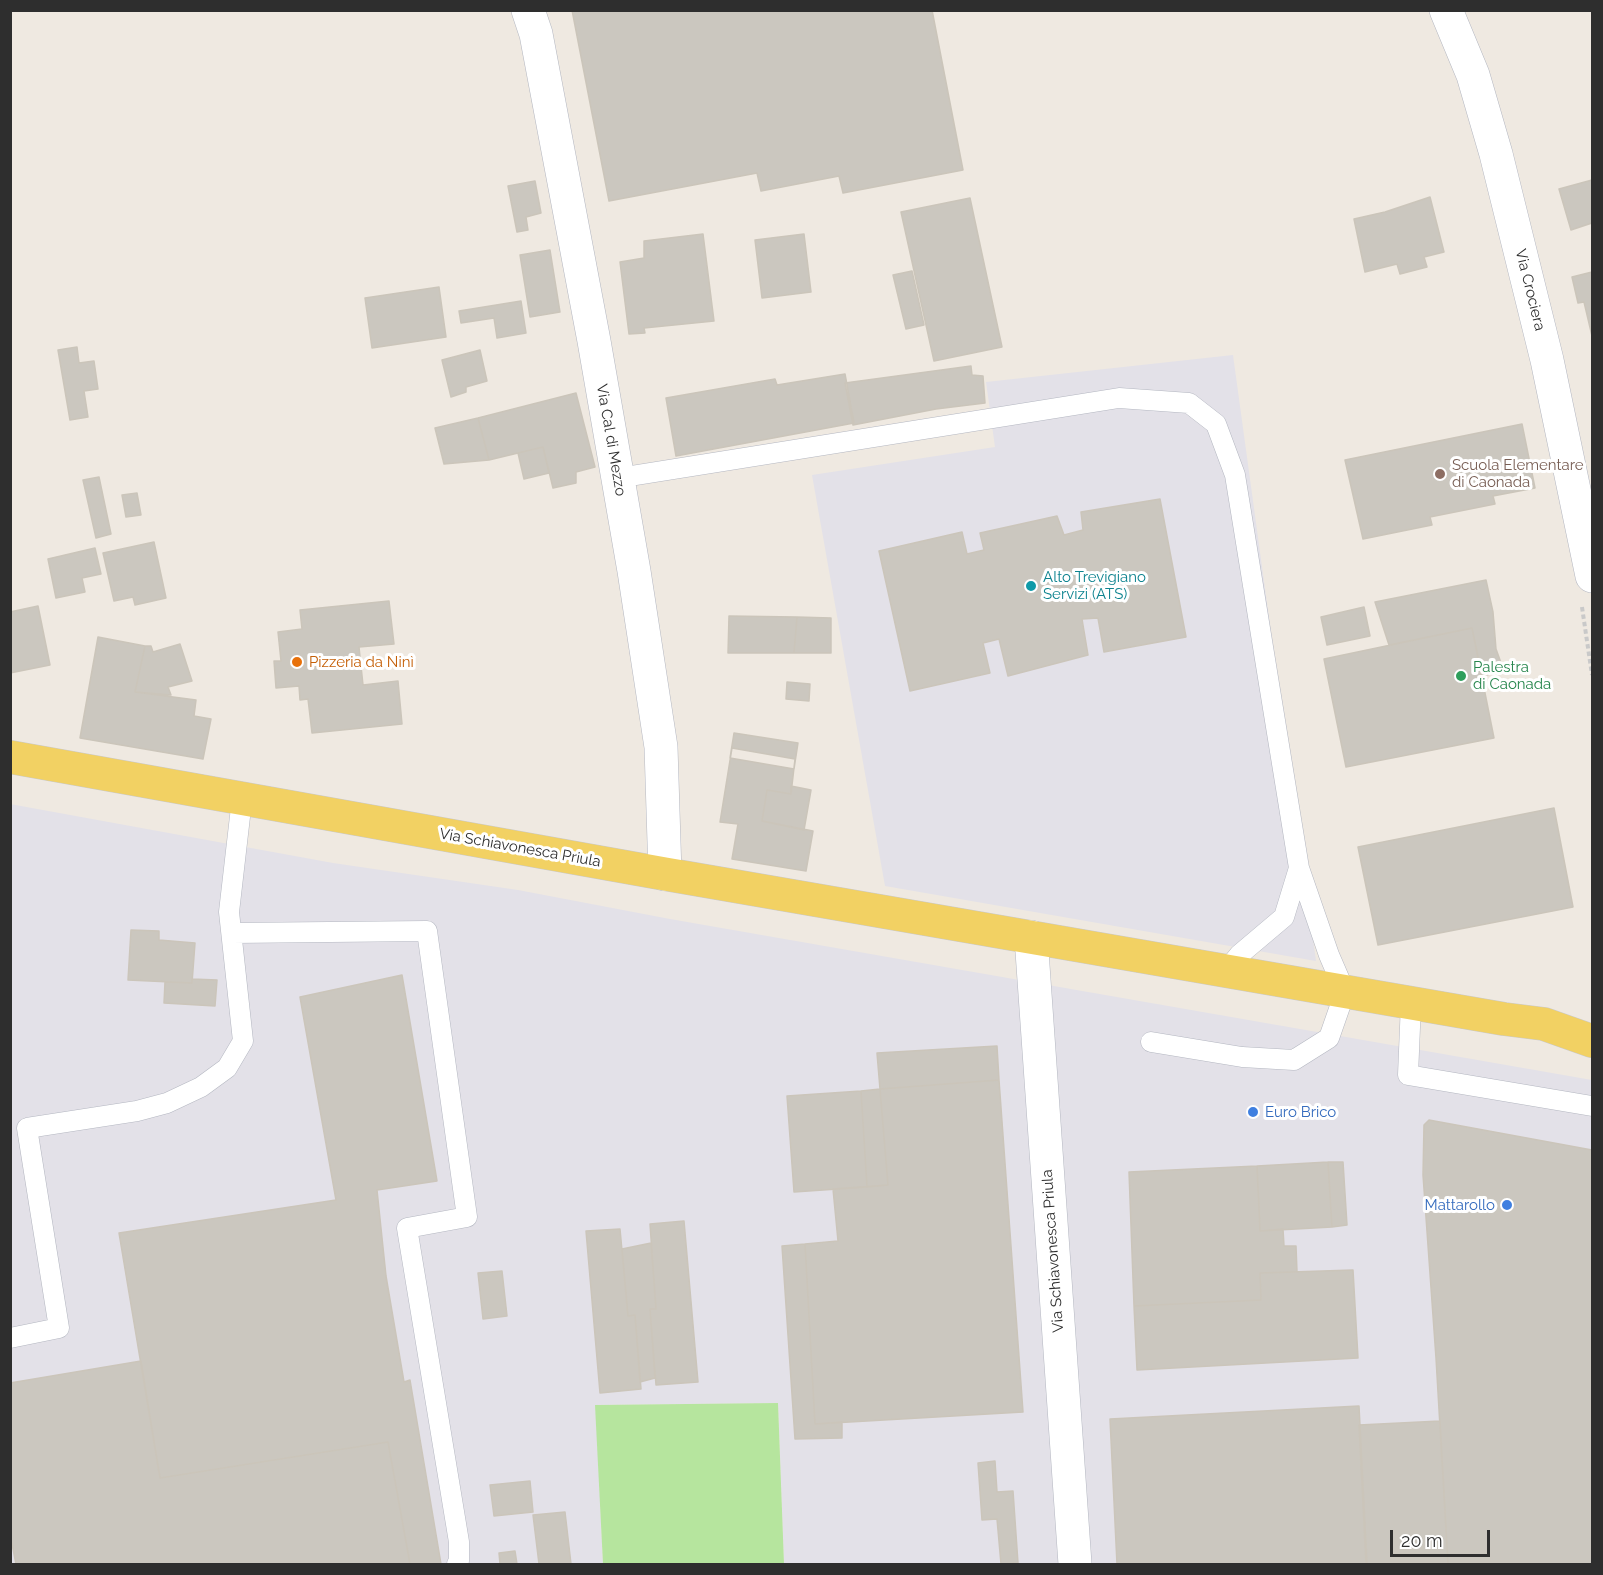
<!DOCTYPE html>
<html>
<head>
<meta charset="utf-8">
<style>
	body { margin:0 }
	#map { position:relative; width:1603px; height:1575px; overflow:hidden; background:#efe9e1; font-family:Raleway,sans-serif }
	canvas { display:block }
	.frame { position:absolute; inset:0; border:12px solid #2e2e2e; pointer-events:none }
	.scale { position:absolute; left:1390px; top:1530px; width:100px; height:27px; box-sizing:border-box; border:3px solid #2e2e2e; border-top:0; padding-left:8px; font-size:18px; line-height:21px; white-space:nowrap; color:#2e2e2e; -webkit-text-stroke:4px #fff; paint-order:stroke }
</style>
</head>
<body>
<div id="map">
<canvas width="1603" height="1575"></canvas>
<div class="frame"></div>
<div class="scale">20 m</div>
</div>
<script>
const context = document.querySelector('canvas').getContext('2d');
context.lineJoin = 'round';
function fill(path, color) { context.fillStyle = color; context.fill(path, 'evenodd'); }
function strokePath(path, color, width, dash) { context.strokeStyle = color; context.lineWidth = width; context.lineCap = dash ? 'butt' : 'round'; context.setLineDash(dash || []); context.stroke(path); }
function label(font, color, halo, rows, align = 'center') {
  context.font = font + ' Raleway,sans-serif'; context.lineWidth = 6; context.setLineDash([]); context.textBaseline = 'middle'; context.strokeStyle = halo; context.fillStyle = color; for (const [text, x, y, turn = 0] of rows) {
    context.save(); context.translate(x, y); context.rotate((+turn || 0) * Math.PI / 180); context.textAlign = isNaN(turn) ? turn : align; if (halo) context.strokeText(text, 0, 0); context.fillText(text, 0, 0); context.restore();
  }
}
const industrial = new Path2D(`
	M1233,355L1316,961L885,886L812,475L995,447L986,382Z
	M10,804L333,863L518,890L670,919L1592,1080V1564H784L778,1403L596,1405L603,1564H11Z`);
const green = new Path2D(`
	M778,1403L784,1564H603L595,1405Z`);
const building = new Path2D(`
	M572,10H932L963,170L843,193L839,176L761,191L757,173L609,201Z
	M1592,180V223L1571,230L1559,189Z
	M535,181L541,213L526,217L528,230L517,232L508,186Z
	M1430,197L1444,252L1424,257L1427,267L1400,274L1397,264L1365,272L1354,219L1385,212Z
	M970,198L1002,347L934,361L901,212Z
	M703,234L714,321L644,328L645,333L629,334L620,262L644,258V241Z
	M804,234L811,292L762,298L755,240Z
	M550,250L560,312L530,317L520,255Z
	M912,271L924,325L906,329L893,275Z
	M1592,272V336L1584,302L1578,303L1572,277Z
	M439,287L446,337L372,348L365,298Z
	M521,301L526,333L497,338L494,318L461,323L459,311Z
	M77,347L79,363L94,361L98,389L84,391L88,417L70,420L58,350Z
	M480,350L487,381L466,387V392L451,397L442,360Z
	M971,366L972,375L983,376L985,403L936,409L853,425L845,383Z
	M845,374L854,423L676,456L666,398L775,379L777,385Z
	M576,393L595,467L576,472V483L553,488L543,447L489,460L478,418Z
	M478,418L489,460L444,464L435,428Z
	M1522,424L1535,488L1493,496L1495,504L1430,517L1432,525L1363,539L1345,460Z
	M543,447L549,473L524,479L518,453Z
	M99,477L111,534L96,538L83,480Z
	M137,493L141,515L126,517L122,495Z
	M1160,499L1186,637L1104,652L1098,618L1082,619L1088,655L1008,676L999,639L983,643L990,673L910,691L879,551L962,532L967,554L984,550L980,533L1057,516L1064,535L1083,530L1081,512Z
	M154,542L166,598L135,605L133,597L114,601L103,553Z
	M95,548L101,574L82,578L85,592L56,598L48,559Z
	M1486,580L1493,612L1496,649L1504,671L1482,676L1472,628L1389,645L1375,602Z
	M389,601L394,644L359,647L363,685L398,681L402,724L312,733L308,699L300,700L299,686L276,688L274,661H281L278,632L302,629L300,610Z
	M38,606L50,665L10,673V612Z
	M1364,607L1370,636L1327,645L1321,617Z
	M729,616L797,617L794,653H728Z
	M797,617L831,618V653H794Z
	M1472,628L1494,738L1346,767L1324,659Z
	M98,637L145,646L135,692L196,700L194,716L211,719L203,759L80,738Z
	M180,644L192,681L168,687L171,695L135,692L145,646H151L153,652Z
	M787,682L810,684L809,701L786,699Z
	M734,733L798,743L794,769L730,758Z
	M732,748L795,759L791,794L767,790L762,821L813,831L806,871L732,859L738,824L720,822Z
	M791,786L811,790L804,830L762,821L767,790L791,794Z
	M1554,808L1573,907L1378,945L1358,847Z
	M131,930L159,931V940L195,943L192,983L128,980Z
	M402,975L437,1181L377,1190L386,1276L404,1382L410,1380L441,1564H410L388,1442L160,1478L119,1233L336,1200L300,997Z
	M192,979L217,980L215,1006L164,1003L165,982L192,983Z
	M997,1046L999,1080L880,1089L877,1053Z
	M999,1080L1023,1412L815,1424L805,1244L838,1241L833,1189L888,1185L880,1089Z
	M880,1089L888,1185L867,1187L861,1091Z
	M861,1091L867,1187L794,1192L787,1096Z
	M1429,1120L1592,1150V1564H1448L1436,1358L1423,1175L1424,1125Z
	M1328,1162H1343L1347,1225L1332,1227Z
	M1328,1162L1332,1227L1260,1231L1257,1166Z
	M1257,1166L1260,1231L1283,1229L1284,1246H1296L1297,1272L1260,1273L1261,1300L1134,1306L1129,1172Z
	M684,1221L698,1382L656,1385L650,1309H656L650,1224Z
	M620,1229L628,1316L635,1315L641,1389L600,1393L586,1231Z
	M651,1243L656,1309H650L655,1378L640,1382L635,1315L628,1316L622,1249Z
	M805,1244L815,1424L842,1422V1438L795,1439L782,1246Z
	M1353,1270L1358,1358L1137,1370L1134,1306L1261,1300L1260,1273Z
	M502,1271L507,1316L483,1319L478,1273Z
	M141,1361L160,1478L388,1442L410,1564H16L10,1534V1383Z
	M1359,1406L1367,1564H1117L1110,1419Z
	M1440,1421L1448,1564H1366L1359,1425Z
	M995,1461L997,1492L1013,1491L1018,1563L1001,1564L997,1519L982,1520L978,1463Z
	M530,1481L533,1512L494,1516L490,1485Z
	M565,1512L571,1564H539L533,1515Z
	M515,1551L517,1564H500L499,1553Z`);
const path = new Path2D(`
	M1582,607L1592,675`);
const service = new Path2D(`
	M618,478L1119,398L1189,403L1216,424L1235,475L1299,868L1329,955L1345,992L1329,1038L1294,1060L1242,1057L1151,1042
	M232,933L427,931L467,1217L407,1228L459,1542V1561L457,1564
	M1226,971L1239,955L1284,917L1299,868
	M1411,1003L1408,1075L1592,1106
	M10,1338L59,1328L27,1128L137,1111L167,1103L201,1087L227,1068L243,1041L229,912L242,799`);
const minor = new Path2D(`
	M1446,10L1473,75L1496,154L1547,360L1592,576
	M1031,937L1075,1564`);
const tertiary = new Path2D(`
	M528,10L536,34L594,341L634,571L661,747L665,874`);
const primary = new Path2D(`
	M10,757L665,874L1504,1019L1544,1024L1592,1041`);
const markers = [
	[1440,474,6,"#8d6e63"],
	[1031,586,6,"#0f9aa8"],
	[297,662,6,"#e8710a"],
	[1461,676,6,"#2e9e5b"],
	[1253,1112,6,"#3f7fe0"],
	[1507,1205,6,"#3f7fe0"]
];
const streetNames = [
	["Via Crociera",1530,290,76],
	["Via Cal di Mezzo",611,440,80],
	["Via Schiavonesca Priula",520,848,10],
	["Via Schiavonesca Priula",1053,1251,-94]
];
const educationNames = [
	["Scuola Elementare",1452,465],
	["di Caonada",1452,482]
];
const cultureNames = [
	["Alto Trevigiano",1043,577],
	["Servizi (ATS)",1043,594]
];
const foodNames = [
	["Pizzeria da Ninì",309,662]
];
const leisureNames = [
	["Palestra",1473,667],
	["di Caonada",1473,684]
];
const shopNames = [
	["Euro Brico",1265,1112],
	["Mattarollo",1495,1205,"right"]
];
fill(industrial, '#e3e1e8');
fill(green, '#b6e59e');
fill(building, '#cbc7bf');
strokePath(building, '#cbc5ba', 1.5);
strokePath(service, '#b4b7c1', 21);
strokePath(minor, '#b4b7c1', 34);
strokePath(tertiary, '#b4b7c1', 34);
strokePath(primary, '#c9c9c9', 34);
strokePath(path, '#c9c9c9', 4, [4.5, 3]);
strokePath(service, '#fff', 20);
strokePath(minor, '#fff', 33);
strokePath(tertiary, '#fff', 33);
strokePath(primary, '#f2d163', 33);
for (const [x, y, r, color] of markers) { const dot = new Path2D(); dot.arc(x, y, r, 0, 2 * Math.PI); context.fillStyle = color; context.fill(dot); strokePath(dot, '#fff', 2); }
label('15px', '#2e2e2e', '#fff', streetNames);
label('15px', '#785e54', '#fff', educationNames, 'left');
label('15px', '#0d838f', '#fff', cultureNames, 'left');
label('15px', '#c56008', '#fff', foodNames, 'left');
label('15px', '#27864d', '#fff', leisureNames, 'left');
label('15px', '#366cbe', '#fff', shopNames, 'left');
</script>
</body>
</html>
